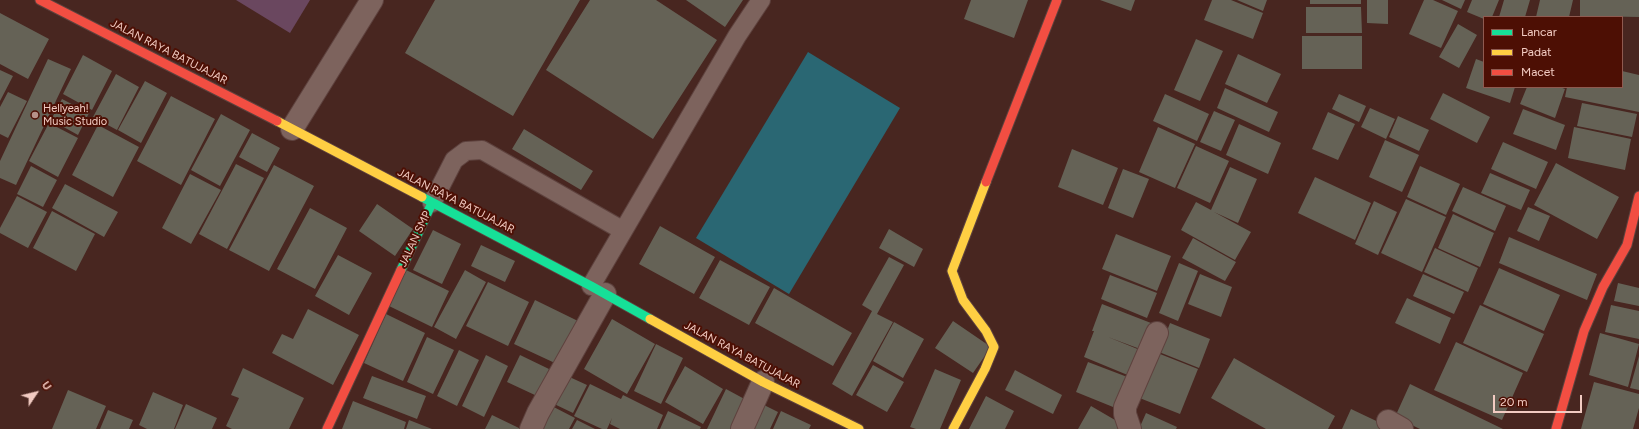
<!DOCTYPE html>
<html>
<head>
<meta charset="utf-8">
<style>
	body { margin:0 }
	#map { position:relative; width:1639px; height:429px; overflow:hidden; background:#482620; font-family:Figtree,sans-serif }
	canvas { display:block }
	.legend { position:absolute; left:1483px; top:16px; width:140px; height:72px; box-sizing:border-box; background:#4d0f04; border:1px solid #8f5a50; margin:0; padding:5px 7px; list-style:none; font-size:12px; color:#f2cbc2 }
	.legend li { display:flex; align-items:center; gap:8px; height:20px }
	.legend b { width:20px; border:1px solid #8f5a50 }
	.north { position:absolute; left:16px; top:373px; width:40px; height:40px; -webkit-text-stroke:3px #4d0f04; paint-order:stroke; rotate:55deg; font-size:11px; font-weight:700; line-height:16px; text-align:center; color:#f2cbc2 }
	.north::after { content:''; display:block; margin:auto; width:14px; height:18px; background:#f2cbc2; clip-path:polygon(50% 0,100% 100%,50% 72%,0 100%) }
	.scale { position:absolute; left:1493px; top:395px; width:89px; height:18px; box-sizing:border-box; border:2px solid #f2cbc2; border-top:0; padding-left:5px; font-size:12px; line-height:14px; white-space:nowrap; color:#f2cbc2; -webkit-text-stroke:3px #4d0f04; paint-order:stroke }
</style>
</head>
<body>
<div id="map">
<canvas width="1639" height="429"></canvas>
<ul class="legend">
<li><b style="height:5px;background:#16e098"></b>Lancar</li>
<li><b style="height:5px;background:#ffcf43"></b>Padat</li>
<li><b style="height:5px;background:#f24e42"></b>Macet</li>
</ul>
<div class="north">U</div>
<div class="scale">20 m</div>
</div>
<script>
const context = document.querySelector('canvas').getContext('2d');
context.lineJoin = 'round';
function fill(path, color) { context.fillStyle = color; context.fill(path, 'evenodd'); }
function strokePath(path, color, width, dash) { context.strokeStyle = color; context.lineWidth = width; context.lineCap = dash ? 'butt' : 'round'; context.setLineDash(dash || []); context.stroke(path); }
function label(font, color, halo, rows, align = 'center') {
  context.font = font + ' Figtree,sans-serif'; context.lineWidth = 4; context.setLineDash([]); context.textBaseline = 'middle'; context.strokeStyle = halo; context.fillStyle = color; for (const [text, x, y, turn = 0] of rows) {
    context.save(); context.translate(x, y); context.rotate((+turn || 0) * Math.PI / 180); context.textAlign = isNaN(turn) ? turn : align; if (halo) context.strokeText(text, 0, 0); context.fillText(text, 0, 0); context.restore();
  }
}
const green = new Path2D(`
	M236,0H310L290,33Z`);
const water = new Path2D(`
	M808,52L900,108L789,294L696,238Z`);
const building = new Path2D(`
	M435,0H580L513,116L405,53Z
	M590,0H656L717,40L653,139L546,70Z
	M686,0H743L725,27Z
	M971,0H1028L1014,38L964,19Z
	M1100,0H1135L1131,11Z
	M1212,0H1231L1263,13L1253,39L1204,20Z
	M1237,0H1267L1263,11Z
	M1310,0H1361V4H1310Z
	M1367,0H1388V24L1367,23Z
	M1424,0H1433L1458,11L1441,48L1409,34Z
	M1442,0H1465L1461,9Z
	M1472,0H1499L1492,17H1484V19L1467,12Z
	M1504,0H1530L1525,17H1499Z
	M1540,0H1573L1569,17H1536Z
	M1580,0H1639V17L1580,16Z
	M1306,7H1361L1362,33H1306Z
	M0,13L49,39L28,79L0,64Z
	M1458,24L1477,35L1459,68L1439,57Z
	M1302,36H1362V69H1302Z
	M1196,39L1223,51L1200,101L1174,90Z
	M1238,54L1281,74L1267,103L1225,84Z
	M83,55L112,71L92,110L63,94Z
	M48,59L71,69L16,185L0,178V161Z
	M1476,59L1484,62V87H1515L1510,103L1466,88Z
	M0,70L13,76L0,101Z
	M1622,71L1639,75V112L1565,97L1567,87H1622Z
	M116,74L139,87L117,130L93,117Z
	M145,81L167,93L141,143L118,130Z
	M1527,87H1560L1565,89L1555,118L1520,104Z
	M1225,88L1278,112L1269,132L1217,108Z
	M8,92L27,101L8,138L0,134V107Z
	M1443,93L1490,117L1477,143L1430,119Z
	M1165,94L1209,114L1197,141L1153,121Z
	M1339,94L1366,106L1359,122L1332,109Z
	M171,96L215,119L181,185L137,161Z
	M62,99L89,113L78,135L51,120Z
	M1582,103L1637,114L1632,137L1577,126Z
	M1370,108L1395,119L1386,139L1361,127Z
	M1523,109L1565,125L1556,150L1513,134Z
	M1214,111L1235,120L1221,151L1200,142Z
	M1328,112L1355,124L1338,160L1312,149Z
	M221,114L250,130L220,186L191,170Z
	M1398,116L1429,130L1419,151L1389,137Z
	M49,123L78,138L58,177L29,161Z
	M1239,124L1281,143L1268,174L1226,155Z
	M98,125L139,147L113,197L72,175Z
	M1158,127L1195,144L1175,188L1139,172Z
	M1574,127L1631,139L1625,170L1568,158Z
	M524,129L593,171L581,190L512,149Z
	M252,133L280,148L267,172L239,157Z
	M1385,140L1419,155L1402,192L1369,177Z
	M1503,142L1548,162L1536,189L1491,169Z
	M1196,146L1229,161L1210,203L1177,188Z
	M1072,149L1118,168L1103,205L1058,187Z
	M1556,163L1619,197L1597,239L1534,205Z
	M236,164L264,178L227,249L199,234Z
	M274,165L314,186L269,271L229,250Z
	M31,166L57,180L43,207L17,194Z
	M1420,166L1460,184L1446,215L1407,197Z
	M1230,167L1257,179L1238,223L1214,212L1251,232L1235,260L1181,230L1196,202L1211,210Z
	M1123,169L1149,179L1133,218L1108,208Z
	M1490,173L1530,190L1521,210L1481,193Z
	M190,174L221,190L191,244L162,228Z
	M1315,177L1371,203L1355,240L1298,213Z
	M65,184L118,212L104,237L52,208Z
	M1463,187L1506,206L1495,231L1452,211Z
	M17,196L47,212L28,248L0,233V228Z
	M1406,199L1446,217L1422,272L1381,253Z
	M1374,201L1397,212L1378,255L1355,244Z
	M377,204L413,229L395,256L359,231Z
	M1528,207L1550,216L1539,241L1517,231Z
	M310,208L347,228L315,289L277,269Z
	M52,211L95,234L76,271L33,248Z
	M1453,214L1494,233L1480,267L1438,248Z
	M660,226L715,257L694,294L639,264Z
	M889,229L923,249L914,267L879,248Z
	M433,230L461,244L442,284L413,270Z
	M1116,234L1171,256L1157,291L1102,269Z
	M1509,237L1597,274L1587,300L1499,263Z
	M1193,238L1236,262L1225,281L1182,258Z
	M481,245L515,261L505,282L471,266Z
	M1435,248L1478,268L1468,292L1424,272Z
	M338,255L372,273L349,315L315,296Z
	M889,257L904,265L877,314L893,322L852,396L832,384L872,311L862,305Z
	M720,260L770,287L749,325L699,298Z
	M1179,263L1198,271L1178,321L1159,313Z
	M1499,268L1560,295L1544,331L1483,304Z
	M404,269L449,291L432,327L387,305Z
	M465,270L486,282L456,339L434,327Z
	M1200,274L1232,287L1221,317L1188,304Z
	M1423,274L1464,292L1454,314L1413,296Z
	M1110,275L1157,293L1147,318L1101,299Z
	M488,282L529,302L508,346L466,326Z
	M1618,283L1639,288V306L1614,301Z
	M774,288L852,333L833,366L755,323Z
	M1407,298L1451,318L1440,344L1395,323Z
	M535,300L578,321L557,364L514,344Z
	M1102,304L1151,323L1140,349L1108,337L1140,350L1130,376L1084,357L1094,331H1092Z
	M1480,305L1544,334L1527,372L1463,343Z
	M1611,305L1639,311V339L1605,332Z
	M308,309L359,335L333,385L272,353L282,334L293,339Z
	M386,314L425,333L403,381L364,363Z
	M612,319L655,344L627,394L584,369Z
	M953,321L991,347L973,373L935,348Z
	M894,322L924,339L903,378L873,361Z
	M1170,323L1210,339L1199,368L1159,352Z
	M1600,333L1639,344L1628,387L1589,375Z
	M427,337L454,350L433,394L407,382Z
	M1456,342L1523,373L1502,420L1434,390Z
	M656,344L683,358L661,404L634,391Z
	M459,350L479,360L457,406L437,396Z
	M1155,352L1198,369L1180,414L1137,397Z
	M486,355L508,366L484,417L462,406Z
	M520,355L549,369L537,396L507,382Z
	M1639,356V390L1630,388Z
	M1234,358L1335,416L1328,429H1266L1211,398Z
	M1088,362L1130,378L1118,409L1076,392Z
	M873,365L904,382L887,412L856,395Z
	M685,366L723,389L703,424L665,402Z
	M243,368L304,398L289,429H232L226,426L239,398L231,395Z
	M935,369L961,380L940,429H916L910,427Z
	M1015,370L1062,395L1053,414L1005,390Z
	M563,374L587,385L573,413L550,402Z
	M372,376L426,396L417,419L363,398Z
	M1594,382L1639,394V408L1633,429H1581Z
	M590,384L621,399L623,395L663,415L657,429H620L610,424L612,418L607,429H602L574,416Z
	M1410,384L1503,429H1420L1395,417Z
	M726,389L750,402L738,429H707Z
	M68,390L106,406L96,429H52Z
	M153,392L183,405L174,429H147L139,425Z
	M986,396L1014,411L1005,429H969Z
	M353,401L406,422L404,429H342Z
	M758,402L778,412L770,429H745Z
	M546,403L575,418L569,429H534Z
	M186,404L217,418L212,429H175Z
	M1091,406L1127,427L1126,429H1078Z
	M1351,409L1389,427L1388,429H1342Z
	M108,410L133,420L129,429H100Z
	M668,411L701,427L700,429H660Z
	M781,411L811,425L809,429H773Z
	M1146,413L1177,427L1176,429H1139Z
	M492,415L521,429H485Z
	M409,420L432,429H406Z
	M577,420L595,429H572Z`);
const lane = new Path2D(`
	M432,203L454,160L466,151L482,150L622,230
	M591,286L737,36L761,0`);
const street = new Path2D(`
	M292,129L372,0
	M1388,421L1402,429
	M531,429L538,413L605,294
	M742,429L763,382
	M1130,429L1125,414V407L1157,333`);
const fast = new Path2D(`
	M422,197L591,286L650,319
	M401,270L432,203`);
const slow = new Path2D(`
	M277,121L422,197
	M650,319L763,382L859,429
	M953,429L985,369L994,347L986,331L963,300L952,271L986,182`);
const jam = new Path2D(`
	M40,0L277,121
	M986,182L1057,0
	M327,429L401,270
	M1556,429L1584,331L1603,287L1627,245L1639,196`);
const markers = [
	[35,115,4,"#b69189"]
];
const streetNames = [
	["JALAN RAYA BATUJAJAR",169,52,27],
	["JALAN RAYA BATUJAJAR",456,201,27],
	["JALAN SMP",415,239,-65],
	["JALAN RAYA BATUJAJAR",742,355,28]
];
const poiNames = [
	["Hellyeah!",43,109],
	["Music Studio",43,122]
];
fill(green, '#6a475f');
fill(water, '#2a6773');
fill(building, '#656256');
strokePath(lane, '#5e423e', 20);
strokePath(street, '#5e423e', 24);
strokePath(fast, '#5e423e', 11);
strokePath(slow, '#5e423e', 11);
strokePath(jam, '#5e423e', 11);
strokePath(lane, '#7d635d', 18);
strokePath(street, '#7d635d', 22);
strokePath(fast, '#16e098', 9);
strokePath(slow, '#ffcf43', 9);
strokePath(jam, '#f24e42', 9);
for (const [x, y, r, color] of markers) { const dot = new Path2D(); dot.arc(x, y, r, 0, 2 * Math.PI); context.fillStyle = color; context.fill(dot); strokePath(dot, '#4d0f04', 1.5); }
label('11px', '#f2cbc2', '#4d0f04', streetNames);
label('11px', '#f2cbc2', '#4d0f04', poiNames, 'left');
</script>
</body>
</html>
